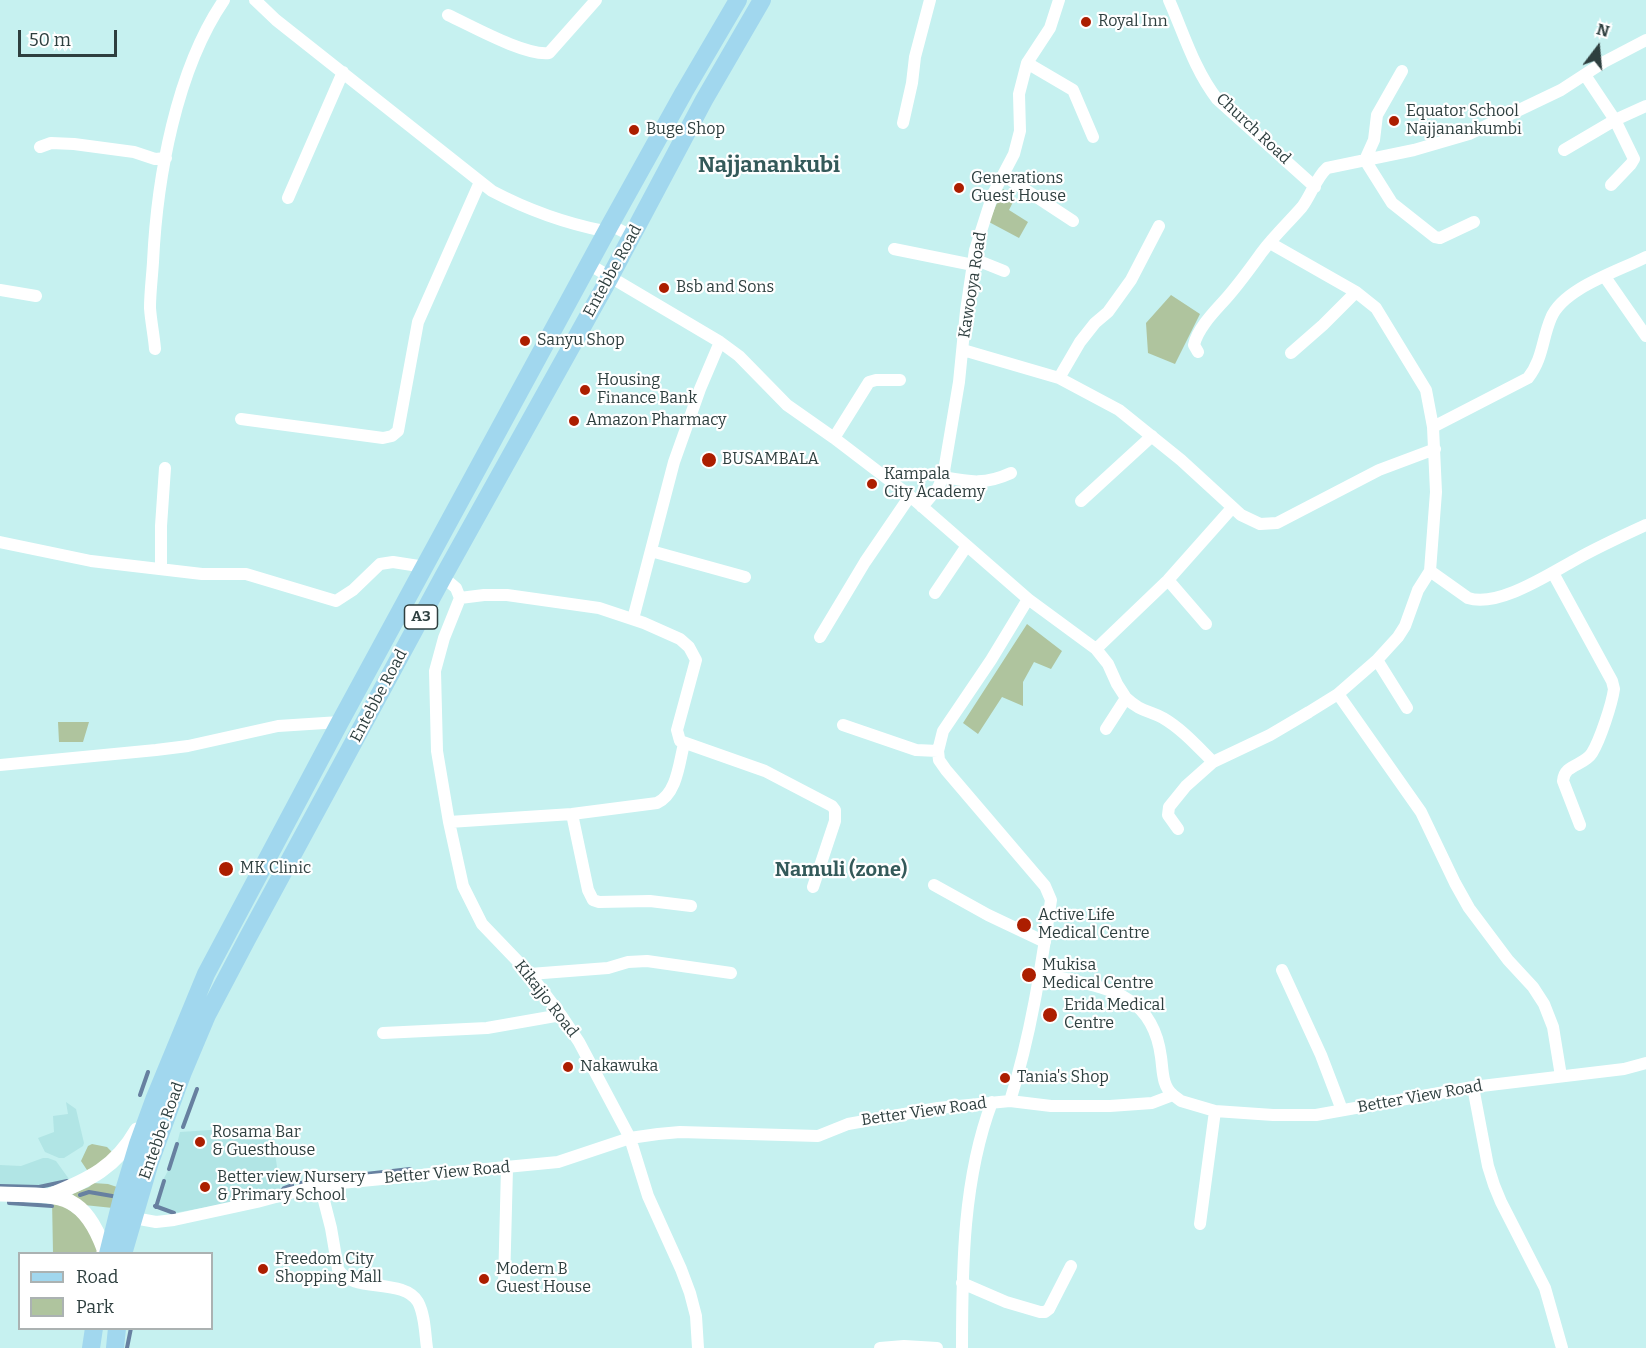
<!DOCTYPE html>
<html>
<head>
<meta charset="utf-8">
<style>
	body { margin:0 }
	#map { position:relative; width:1646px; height:1348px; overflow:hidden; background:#c6f1f0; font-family:Bitter,serif }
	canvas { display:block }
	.legend { position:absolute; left:18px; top:1252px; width:195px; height:78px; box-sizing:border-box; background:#fff; border:2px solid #abb2b2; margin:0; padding:8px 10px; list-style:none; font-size:18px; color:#2e3f3f }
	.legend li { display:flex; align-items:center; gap:12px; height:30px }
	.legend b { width:30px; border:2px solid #abb2b2 }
	.north { position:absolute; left:1568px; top:18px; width:60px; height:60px; -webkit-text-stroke:4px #fff; paint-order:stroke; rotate:16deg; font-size:16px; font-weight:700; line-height:24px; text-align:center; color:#2e3f3f }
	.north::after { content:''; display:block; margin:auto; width:21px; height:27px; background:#2e3f3f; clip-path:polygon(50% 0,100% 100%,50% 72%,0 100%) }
	.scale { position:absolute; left:18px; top:30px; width:99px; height:27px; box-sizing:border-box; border:3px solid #2e3f3f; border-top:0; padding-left:8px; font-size:18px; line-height:21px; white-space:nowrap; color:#2e3f3f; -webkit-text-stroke:4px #fff; paint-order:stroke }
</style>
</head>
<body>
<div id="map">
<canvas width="1646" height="1348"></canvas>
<ul class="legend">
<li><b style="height:8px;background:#a1d7ee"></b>Road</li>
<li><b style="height:16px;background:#afc49e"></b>Park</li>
</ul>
<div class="north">N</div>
<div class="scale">50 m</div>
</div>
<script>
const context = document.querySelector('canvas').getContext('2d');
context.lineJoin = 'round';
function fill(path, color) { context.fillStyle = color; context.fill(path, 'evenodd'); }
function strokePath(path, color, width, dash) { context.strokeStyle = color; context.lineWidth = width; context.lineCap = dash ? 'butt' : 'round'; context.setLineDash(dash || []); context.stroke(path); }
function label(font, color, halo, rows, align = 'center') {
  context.font = font + ' Bitter,serif'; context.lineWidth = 4.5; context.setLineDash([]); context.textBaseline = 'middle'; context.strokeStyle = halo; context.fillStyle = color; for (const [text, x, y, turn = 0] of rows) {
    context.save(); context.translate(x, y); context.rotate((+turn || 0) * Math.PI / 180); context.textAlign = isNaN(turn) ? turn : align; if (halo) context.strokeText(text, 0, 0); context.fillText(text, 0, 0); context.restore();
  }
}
const built = new Path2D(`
	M66,1102L76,1109L84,1143L83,1146L64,1158H59L45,1152L38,1138L54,1132L53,1116L68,1114Z
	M271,1126L281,1194L174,1213L157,1206L165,1181L163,1180L172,1163L180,1132Z
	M43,1158H48L56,1161L69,1179L42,1186L0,1185V1165L21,1166Z`);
const green = new Path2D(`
	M1003,189L1015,198L1009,210L1028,222L1019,238L989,222Z
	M1171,295L1200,314L1175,364L1148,353L1146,323Z
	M1027,624L1062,651L1051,669L1034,662L1023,682V706L1002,697L978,734L963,723Z
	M58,722H89L83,742H59Z
	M92,1144L107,1147L113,1153L97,1167L87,1170L81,1161L88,1146Z
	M93,1183L108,1184L120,1188L113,1208L84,1205L72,1194L89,1187Z
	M52,1199C80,1216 88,1221 98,1253H53Z`);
const stream = new Path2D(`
	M140,1095L148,1072
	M183,1127L197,1089
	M169,1169L177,1144
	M339,1177L410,1169
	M301,1183L318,1179
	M0,1186L39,1187L67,1181
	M281,1192L284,1188L292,1185
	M80,1195L89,1192L118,1197
	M9,1199V1203L52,1206
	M155,1206L174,1213
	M156,1207L164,1181
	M127,1348L131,1328`);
const minor = new Path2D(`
	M255,0L276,20L492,191C528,210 564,223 604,231L610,225L632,236
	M1059,0L1050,28L1027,63L1073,90L1093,137
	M1169,0C1184,34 1194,69 1217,99L1315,187
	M448,15C472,26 525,56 549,53L596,0
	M1402,71L1377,115L1374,140L1365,160L1392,203L1435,237L1440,238L1474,222
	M1585,75L1615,120L1634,159L1631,164L1611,185
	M903,123L912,83L915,57L930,0
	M40,147L51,143L74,144L134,152L155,159L166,158
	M1564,150L1615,120L1646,106
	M1003,175L1073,221
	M288,198L343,72
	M1270,243L1356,292L1376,308L1426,390L1433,427L1436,492L1430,571L1468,598C1498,608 1549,574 1575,560C1598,547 1622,536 1646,525
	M894,249L973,265
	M974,259L1004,271
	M590,265L720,342L739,356L787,405L834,438L910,496L1028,599L1096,649L1108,664L1117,684L1126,698L1106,729
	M1605,277L1646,336
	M0,290L36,296
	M155,349C154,336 151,322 150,308C150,293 152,278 153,262C157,178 176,70 224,0
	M963,350L1059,378L1119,410L1181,460L1241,515L1260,524L1277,523L1379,470L1435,449
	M1198,352L1194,345C1197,330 1212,314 1222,303C1237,287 1249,270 1262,252C1274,236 1289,222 1302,207C1311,195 1316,178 1327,168L1414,150L1469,134L1561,90L1604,62L1646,40
	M1291,353L1323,325L1356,292
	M1059,378L1080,342L1095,323L1108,312L1131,280L1159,226
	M241,419L383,438L392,436L398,431L418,322L480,182
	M1433,427L1528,378C1543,359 1542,339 1551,318C1563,288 1619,271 1646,257
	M834,438L869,382L876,380H900
	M943,477C970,482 985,485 1011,473
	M1081,501L1152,436
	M922,507L938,488L943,477L959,382L966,311L975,250L993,194L1014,154L1020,131L1019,94L1027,63
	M0,542L91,561L202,574H246L336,601L353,590L380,564L393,562L425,567
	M651,551L745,577
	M161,568V526L165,468
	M1553,573L1612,681L1614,689C1612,704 1600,740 1592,753C1584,766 1564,764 1563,781L1580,825
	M443,577L456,588L460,598L444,638L435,671L437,751L449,822L463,886L482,924L530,974L561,1015L579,1042L621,1121L630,1138L648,1196L681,1269L690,1293L696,1316L698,1348
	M1168,580L1206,624
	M935,593L966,547
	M460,598L484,595H507L599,608L644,623L680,639L689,647L696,660L677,730L680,741L765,771L832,806L835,810V821L813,887
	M633,619L674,462L700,389L720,342
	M820,637L865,562L910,496
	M1096,649L1168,580L1232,508
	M1377,660L1407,708
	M1338,694L1421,812L1455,883L1469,908L1508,960L1533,987L1544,1004L1553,1027L1561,1076
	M1126,698C1141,712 1148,710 1163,718C1182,729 1198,747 1213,762
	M843,725L916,750L938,751
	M0,765L156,750L188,746L278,726L340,722
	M572,814L588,890L593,900L599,902L650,901L691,906
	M449,822L572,814L657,803C677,794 679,763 684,744
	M1178,829L1168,815L1169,807L1186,786L1213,762L1270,735L1309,712L1338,694L1377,660L1398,637L1405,626L1418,590L1430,571
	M934,885L988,915L1045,942
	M1282,970L1321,1055L1342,1110
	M1041,973C1098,988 1152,987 1161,1057C1163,1071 1162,1086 1173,1095
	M530,974L608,968L628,962L647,961L731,973
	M383,1033L487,1028L561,1015
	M1473,1087L1488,1166L1494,1185L1501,1202L1545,1288L1562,1348
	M1010,1101C1031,1035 1041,968 1051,900L1045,886L946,770L939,760L938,751L943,731L991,660L1028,599
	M320,1185L331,1228L338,1269C352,1294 403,1277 418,1302C425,1315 425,1334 427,1348
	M134,1218L156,1222L174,1220L257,1202L320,1185L558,1162L630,1138L658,1134L680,1132L818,1136L848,1124L938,1108L1010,1101L1051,1106H1110L1152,1103L1173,1095L1181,1101L1215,1111L1273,1115H1316L1473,1087L1624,1069L1646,1063
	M1200,1224L1215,1111
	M962,1283L1006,1302L1040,1312H1045L1049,1309L1071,1266
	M504,1285L507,1168
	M880,1348L904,1346L937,1348
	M962,1348C962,1267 963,1178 992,1102`);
const tertiary = new Path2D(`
	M0,1194C56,1196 82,1189 104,1249V1254
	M51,1195C89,1180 116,1167 137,1130`);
const primary = new Path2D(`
	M108,1254L123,1194L138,1144L154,1100L206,974L340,722L610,225L684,92L738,0
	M123,1254L150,1162L183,1072L207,1015L247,939L443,577L610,277L704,100L762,0
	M91,1348L94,1328
	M115,1348L117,1328`);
const markers = [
	[1086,22,6,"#ac1e00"],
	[1394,121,6,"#ac1e00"],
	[634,130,6,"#ac1e00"],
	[959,188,6,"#ac1e00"],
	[664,288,6,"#ac1e00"],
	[525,341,6,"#ac1e00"],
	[585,390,6,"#ac1e00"],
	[574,421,6,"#ac1e00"],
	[709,460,8,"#ac1e00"],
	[872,484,6,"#ac1e00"],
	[226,869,8,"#ac1e00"],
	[1024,925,8,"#ac1e00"],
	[1029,975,8,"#ac1e00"],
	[1050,1015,8,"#ac1e00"],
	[568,1067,6,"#ac1e00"],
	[1005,1078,6,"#ac1e00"],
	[200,1142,6,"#ac1e00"],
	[205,1187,6,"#ac1e00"],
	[263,1269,6,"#ac1e00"],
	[484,1279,6,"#ac1e00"]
];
const shields = [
	[421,617,33]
];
const shieldNames = [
	["A3",421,617]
];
const poiNames = [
	["Royal Inn",1098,22],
	["Equator School",1406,112],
	["Najjanankumbi",1406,130],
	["Buge Shop",646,130],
	["Generations",971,179],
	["Guest House",971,197],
	["Bsb and Sons",676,288],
	["Sanyu Shop",537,341],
	["Housing",597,381],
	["Finance Bank",597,399],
	["Amazon Pharmacy",586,421],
	["BUSAMBALA",722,460],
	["Kampala",884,475],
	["City Academy",884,493],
	["MK Clinic",240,869],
	["Active Life",1038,916],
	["Medical Centre",1038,934],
	["Mukisa",1042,966],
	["Medical Centre",1042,984],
	["Erida Medical",1064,1006],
	["Centre",1064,1024],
	["Nakawuka",580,1067],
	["Tania's Shop",1017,1078],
	["Rosama Bar",212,1133],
	["& Guesthouse",212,1151],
	["Better view Nursery",217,1178],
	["& Primary School",217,1196],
	["Freedom City",275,1260],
	["Shopping Mall",275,1278],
	["Modern B",496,1270],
	["Guest House",496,1288]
];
const streetNames = [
	["Church Road",1253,129,43],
	["Entebbe Road",613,271,-61],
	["Kawooya Road",973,285,-81],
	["Entebbe Road",379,696,-62],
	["Kikajjo Road",546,999,52],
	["Better View Road",1420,1097,-10],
	["Better View Road",924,1112,-8],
	["Entebbe Road",162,1131,-70],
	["Better View Road",447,1173,-5]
];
const quarterNames = [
	["Namuli (zone)",841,870]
];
const districtNames = [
	["Najjanankubi",769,166]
];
fill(built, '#b1e5e5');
fill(green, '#afc49e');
strokePath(stream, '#6780a0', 4);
strokePath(minor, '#fff', 12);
strokePath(tertiary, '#fff', 15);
strokePath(primary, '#a1d7ee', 18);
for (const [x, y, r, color] of markers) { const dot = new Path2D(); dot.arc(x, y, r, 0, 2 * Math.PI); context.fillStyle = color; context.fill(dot); strokePath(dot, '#fff', 2); }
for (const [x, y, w] of shields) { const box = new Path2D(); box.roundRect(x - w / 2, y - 12, w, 24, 4.5); context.fillStyle = '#fff'; context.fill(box); strokePath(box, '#2e3f3f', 1.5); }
label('bold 15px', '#2e3f3f', null, shieldNames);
label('16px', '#2e3f3f', '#fff', poiNames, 'left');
label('16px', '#2e3f3f', '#fff', streetNames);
label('bold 20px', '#345a5a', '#fff', quarterNames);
label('bold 22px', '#345a5a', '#fff', districtNames);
</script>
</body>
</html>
